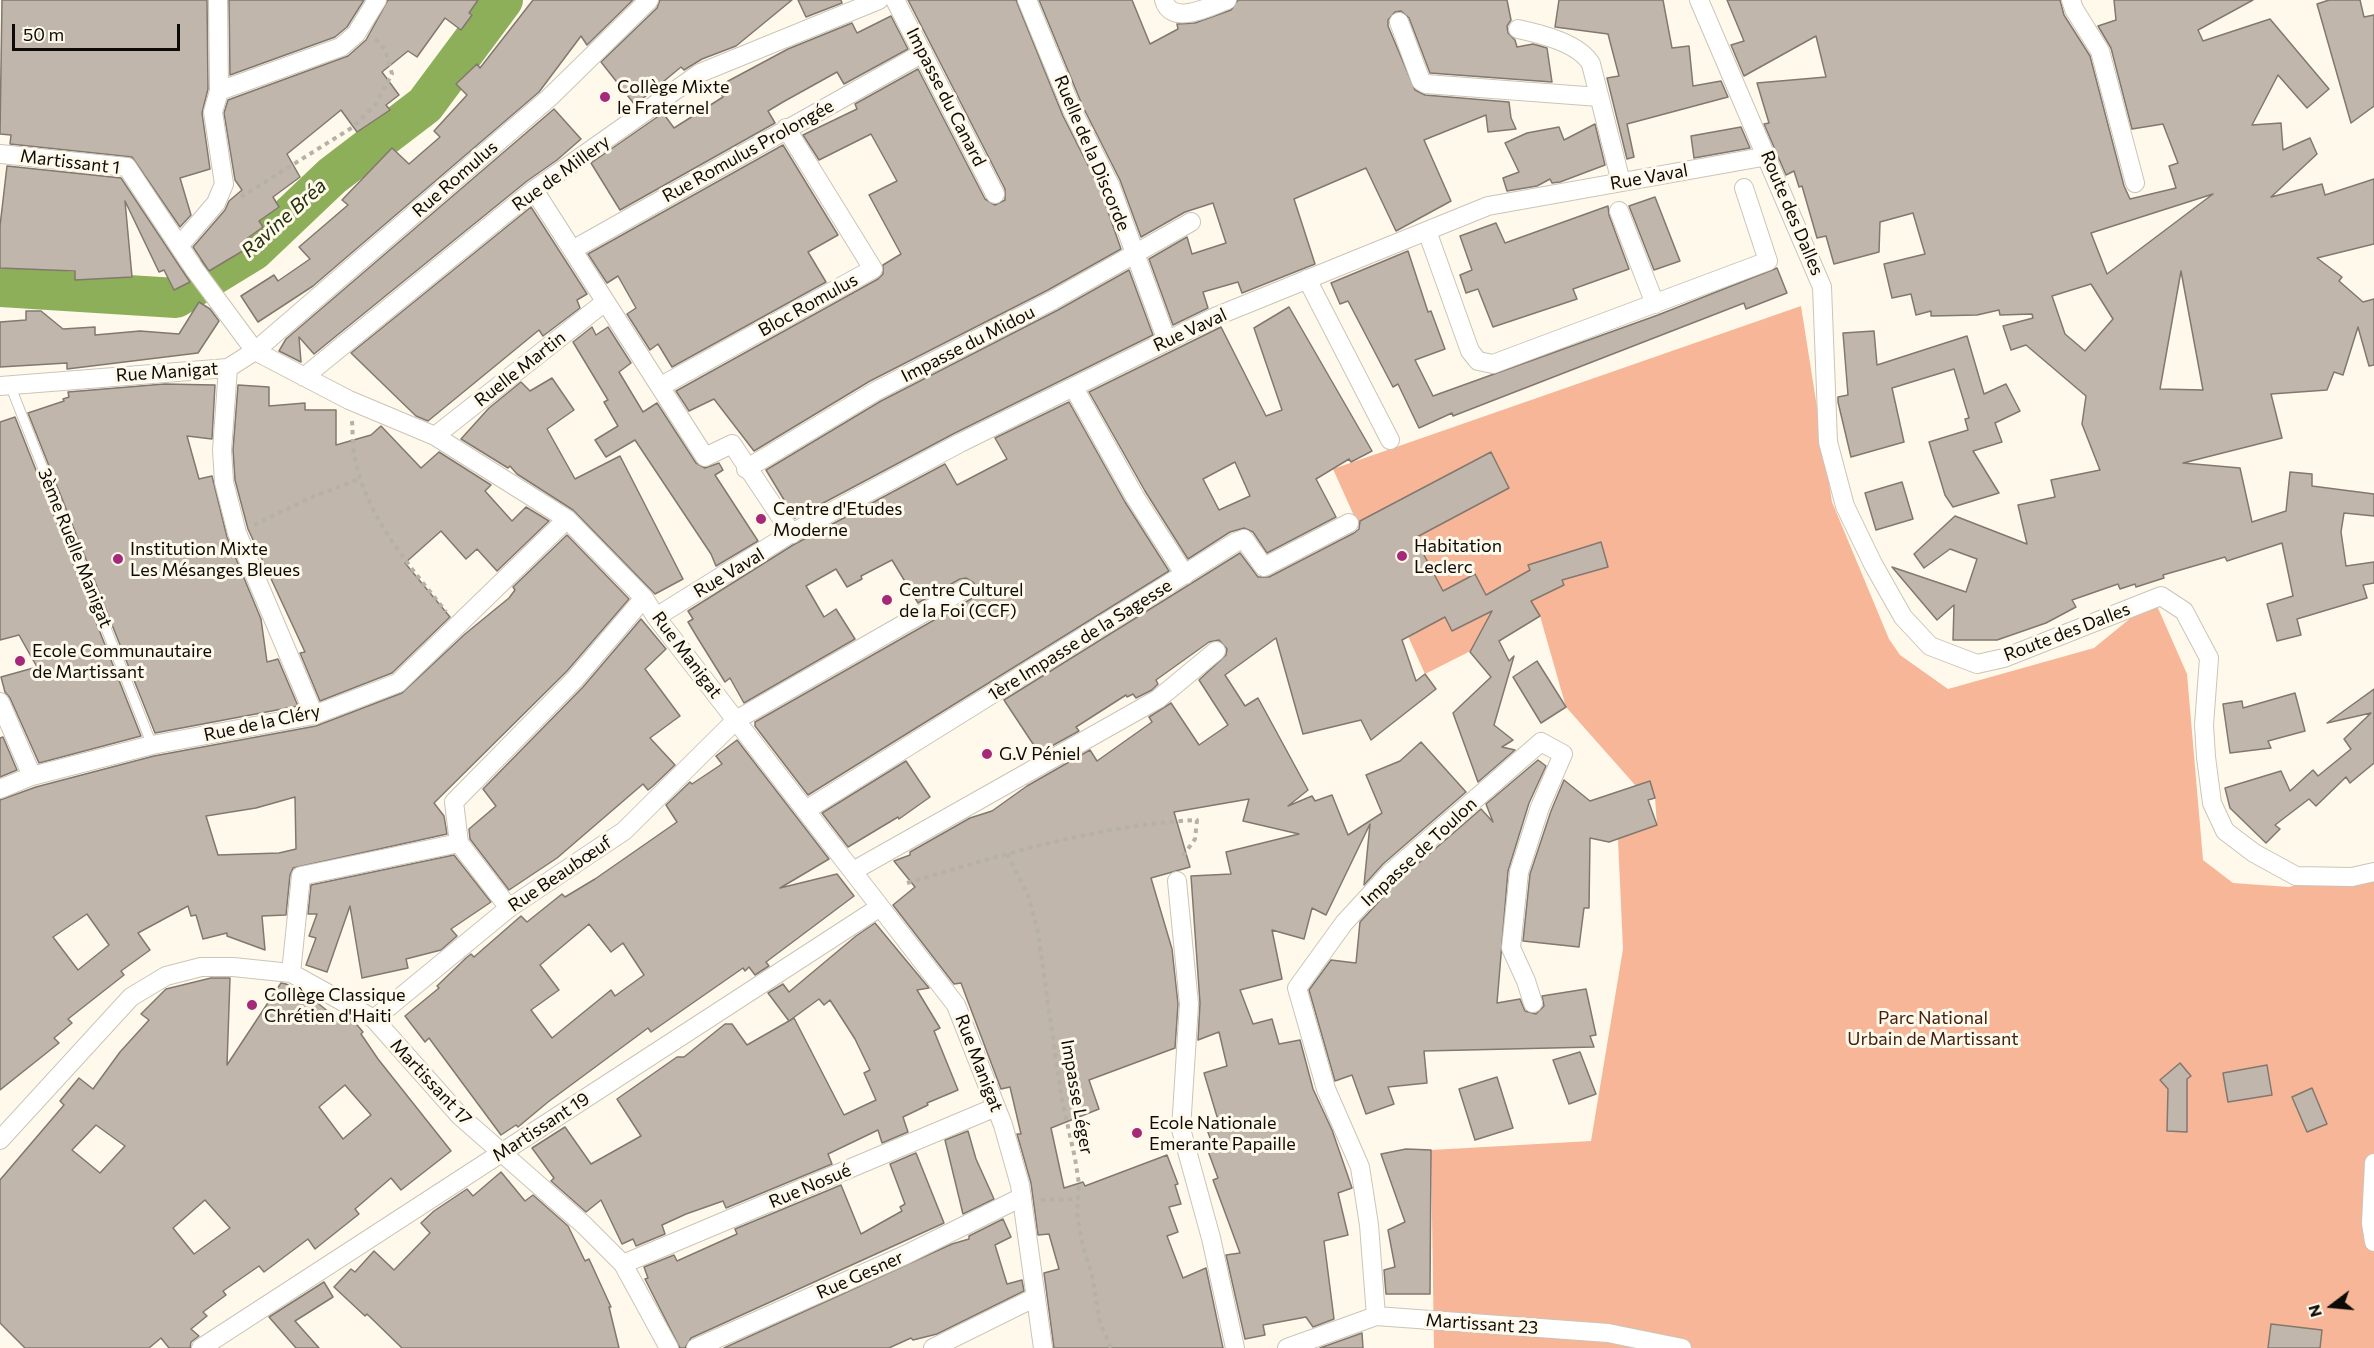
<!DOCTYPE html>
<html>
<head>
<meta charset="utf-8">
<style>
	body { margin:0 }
	#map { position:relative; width:2374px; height:1348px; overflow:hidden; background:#fff9eb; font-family:Commissioner,sans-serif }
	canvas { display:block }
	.north { position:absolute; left:2302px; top:1276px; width:60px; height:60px; -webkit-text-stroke:4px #fff9eb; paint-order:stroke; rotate:254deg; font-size:16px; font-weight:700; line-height:24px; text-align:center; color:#0d0b07 }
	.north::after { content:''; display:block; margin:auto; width:21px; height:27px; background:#0d0b07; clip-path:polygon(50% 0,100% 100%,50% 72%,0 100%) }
	.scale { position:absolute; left:12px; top:24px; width:168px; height:27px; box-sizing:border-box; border:3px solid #0d0b07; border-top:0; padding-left:8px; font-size:18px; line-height:21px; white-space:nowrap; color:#0d0b07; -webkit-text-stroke:4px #fff9eb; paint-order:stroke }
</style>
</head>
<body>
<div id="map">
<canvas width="2374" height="1348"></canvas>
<div class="north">N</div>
<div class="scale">50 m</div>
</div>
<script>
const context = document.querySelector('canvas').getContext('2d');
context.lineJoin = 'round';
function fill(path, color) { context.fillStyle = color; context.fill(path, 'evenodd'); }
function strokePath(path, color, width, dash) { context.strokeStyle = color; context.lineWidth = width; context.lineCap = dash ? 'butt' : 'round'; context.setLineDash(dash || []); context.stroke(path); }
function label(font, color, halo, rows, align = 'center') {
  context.font = font + ' Commissioner,sans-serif'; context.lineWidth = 6; context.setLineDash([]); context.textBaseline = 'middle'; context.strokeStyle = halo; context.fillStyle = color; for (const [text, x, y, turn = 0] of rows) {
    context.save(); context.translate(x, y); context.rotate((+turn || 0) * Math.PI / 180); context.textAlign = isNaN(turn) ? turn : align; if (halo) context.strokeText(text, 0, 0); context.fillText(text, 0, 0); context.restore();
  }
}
const green = new Path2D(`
	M1801,306L1832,502L1889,639L1900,655L1948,689L2094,648L2154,599L2187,674L2203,860L2233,883L2289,887L2374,865V1348H1434L1431,1150L1591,1141L1623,949L1618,839L1657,825L1655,798L1635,785L1566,707L1540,616L1425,674L1333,469Z`);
const river = new Path2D(`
	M0,287L176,298L253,251L332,176L425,105L503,0`);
const building = new Path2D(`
	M2,0H207L208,89L202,113L210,169L180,178L191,215L180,227L132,157L10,144L11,135L0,134Z
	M229,0H364L347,27L335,37L230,75Z
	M388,0H478L469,13L472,15L461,30L445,18L417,57L408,51L382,72L399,95L386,105L390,110L357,132L341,110L287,154L300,177L273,197L279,207L259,221L263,227L242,242L246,249L209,271L193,247L225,210L229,201L242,190L235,180L224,113L228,100L348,56L366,40Z
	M533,0H633L587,45L581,36L539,92L313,286L258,322L241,296L274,275L278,281L310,259L299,247L348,205L342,200L392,148L409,164L440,137L434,131L467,95L456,84L477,64L480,68Z
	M660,0H792L736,46L702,59L684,70L681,67L635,105L601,62L657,8Z
	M798,0H841L842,3L806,17Z
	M908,0H1016L1063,116L1100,189L1121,249L1048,290L870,381L754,451L714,399L689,411L676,391L878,279L883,274V265L901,254L869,195L897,181L871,134L819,160L803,135L857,109L855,104L918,69L985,199L995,205L1005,200V189Z
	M1039,0H1132L1150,44L1178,29L1177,24L1195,23L1231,10L1238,0H1507L1511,20L1507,26L1508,33L1515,40L1517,47L1533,44L1547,48L1552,82L1430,73L1409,18L1401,11L1395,12L1388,20V26L1415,90L1425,95L1509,102L1511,118L1516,129L1488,132L1486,115L1424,140L1451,201L1396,231L1366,168L1294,199L1315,264L1242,293L1238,282L1203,292L1208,308L1173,325L1149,259L1187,237L1192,254L1226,243L1213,203L1185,212L1141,237L1120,180L1083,107Z
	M1559,0H1663L1672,48L1689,46L1693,86L1721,81L1728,97L1627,124L1634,157L1627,159L1607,78L1619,76L1608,34L1555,27Z
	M1727,0H2060L2064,15L2090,56L2124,186L2130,199L2176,188L2169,166L2178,163L2163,124L2132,129L2111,48L2098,26L2116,20L2114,0H2253L2198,30L2203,41L2270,19L2329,89L2307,108L2278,75L2252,125L2281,123L2283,150L2310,138L2317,154L2271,197L2322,184L2325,195L2374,179V244L2317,258L2342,277L2339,281L2363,302L2374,299V365L2369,366L2358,327L2343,375L2334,372L2327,390L2271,394L2282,438L2183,463L2240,468L2252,522L2286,511L2290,472L2312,474V486L2374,494V516L2344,513L2341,532L2346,566L2374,562V583L2363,585L2367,598L2297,619L2301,635L2277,641L2267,604L2293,596L2282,543L2227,561L2225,557L2163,575L2164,578L2136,587L2135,584L2120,589L2118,584L2072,600L2076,607L2046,623L1997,640H1953L1954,605L1937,620L1892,567L1966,592L1977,559L1950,549L1924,568L1914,554L1955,516L2027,544L2018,505L2055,497L2051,480L2100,470L2082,424L2086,396L2026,345L2011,350L2003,326L2033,318L2032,314L2000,315L1999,310L1977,315L1931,316V311L1916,315L1911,294L1892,298L1884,264L1925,254L1913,213L1880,222L1879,252L1834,264L1826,236L1817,238L1802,186L1799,187L1794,171L1786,175L1764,124L1769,123L1757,83L1826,77L1816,36L1744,76L1731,45L1744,41ZM2213,194L2107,274L2091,233ZM2181,271L2203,390L2160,389ZM2091,284L2113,319L2085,351L2065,334L2052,296Z
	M2329,0H2360L2364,17L2374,15V106L2351,123L2317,4Z
	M891,16L908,49L844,84L837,72L783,102L768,111L775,123L620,210L591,163L663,113L674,128L723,97L717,87L788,49L852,23L857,33Z
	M554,109L581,139L557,160L527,181L314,354L299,337L301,362L279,351L286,339Z
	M1595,124L1605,165L1560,182L1552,183L1550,179L1537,186L1507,191L1503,178L1519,172L1505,143L1527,133L1559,127L1564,140Z
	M1741,127L1750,148L1694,158L1691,136Z
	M783,145L838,235L808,252L826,282L672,367L658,344L650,350L627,314L636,308L618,276L607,283L588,254Z
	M7,166L121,178L190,282L174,290L164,270L159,272L125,201L132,277L75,280V271L0,268V226Z
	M1655,197L1680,261L1654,270L1629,206Z
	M1608,206L1609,215L1629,269L1573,289L1577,299L1493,327L1478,289L1466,293L1460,275L1472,270L1460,236L1496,223L1505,243Z
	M531,207L587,294L577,300L580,308L543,336L539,330L428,421L416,416L351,353Z
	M1408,251L1428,312L1431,311L1445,349L1415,360L1433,396L1658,315L1777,268L1787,293L1746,309L1744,303L1453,416L1452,413L1419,428L1398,384L1393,387L1348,301L1340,304L1331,283Z
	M1129,270L1153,335L955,433L795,518L766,470L881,401L1058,310Z
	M199,302L210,309L219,321L198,353L67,369V363L0,367V322L26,320V311H41L63,329L95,327V335L140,331L179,334Z
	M1289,307L1372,451L1351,462L1349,459L1316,479L1336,517L1267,553L1253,532L1244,528L1230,532L1188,559L1145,491L1089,392L1221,327L1266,416L1282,410L1254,328ZM1235,462L1250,496L1219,510L1203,479Z
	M592,327L596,335L608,327L631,363L619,372L643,412L657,403L696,463L705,468L719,463L723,470L715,475L758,541L716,566L711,554L635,440L606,457L595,440L618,426L604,402L608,400L573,342Z
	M1874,331L1877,365L1967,336L1984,394L2006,384L2020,411L1995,423L2002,442L1973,451L1999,493L1953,507L1945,495L1929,442L1968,430L1965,419L1969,418L1954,369L1892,388L1904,442L1851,457L1838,402V397L1848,395L1843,333Z
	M552,378L574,410L547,429L575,479L620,456L683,579L655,594L573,510L517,474L510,466L508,468L461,439L489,408L521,382L530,391Z
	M164,384L215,385L212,439L187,436L199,479L212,476L227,537L261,619L267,662L278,659L298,706L155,733L28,413L64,401L63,399L69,397L68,392Z
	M238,385L269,387V406L305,403V410H336V445L371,435L381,426L421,468L439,452L491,485L485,491L512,521L526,507L549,521L497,571L477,549L466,559L441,531L405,563L450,617L392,673L320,701L300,653L305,652L248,529L235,480L233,450Z
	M1069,402L1125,502L1169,571L808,795L755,726V722L971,599L976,590L974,583L966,578L960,579L918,603L892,560L861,576L862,579L847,587L836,569L806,586L824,617L836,609L855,639L744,703L730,678L725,682L697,637L688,622L693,619L688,611L793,545L945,464L957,485L1007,459L995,438Z
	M15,417L141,736L39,763L10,698L5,692L1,677L37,667L19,635L0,640V422Z
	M1491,452L1509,488L1415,538L1443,591L1475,574L1486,595L1530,570L1528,565L1601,542L1608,567L1562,580L1564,585L1531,601L1540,616L1499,641L1509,661L1514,656L1494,725L1513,740L1502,747L1515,750L1478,782L1453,713L1491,677L1470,652L1492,611L1452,631L1445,617L1402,640L1416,681L1425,674L1436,689L1371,740L1361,720L1303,734L1276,638L1225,675L1245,706L1258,698L1308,790L1288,806L1312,796L1315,801L1332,795L1348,835L1382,813L1366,775L1400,761L1421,742L1466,792L1383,864L1364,885L1370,824L1326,915L1312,908L1304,939L1272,930L1282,979L1240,990L1253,1024L1272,1019L1279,1044L1300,1040L1313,1089L1332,1130L1352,1188L1338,1193L1348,1235L1324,1241L1334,1319L1313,1327L1306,1317L1263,1325L1265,1335L1245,1339L1226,1255L1240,1253L1213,1180L1218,1178L1208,1151L1214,1149L1205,1124L1218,1120L1204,1073L1227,1066L1219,1032L1198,1040L1200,1003L1191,876L1231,874L1226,852L1299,834L1243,821L1249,799L1174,812L1190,867L1151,878L1172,949L1178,1004L1175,1048L1089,1080L1099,1109L1051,1128L1064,1188L1083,1182L1085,1186L1167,1155L1178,1184L1175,1185L1181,1204L1169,1207L1178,1232L1167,1236L1183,1278L1206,1268L1223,1348H1054L1044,1273L1059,1269L1049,1234L1038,1235L1031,1183L1017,1134H1021L1010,1087L1001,1089L961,983L954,984L893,905L915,887L894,861L910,855V852L970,818L992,811L1027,786L1090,750L1097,761L1152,722L1149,717L1171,703L1199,745L1228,725L1199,680L1226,655L1227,649L1219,640L1209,642L1156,680L1158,684L1152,690L1136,698L1133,694L1127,697L1126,695L1076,727L1079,731L1039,753L1004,700L1240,553L1258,577H1269L1354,533L1359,529L1360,521Z
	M1902,482L1913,519L1876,530L1865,493Z
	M567,535L629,599L567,671L434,803L444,816L447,834L293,868L290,875L286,915L262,916L265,950L227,936V933L203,939L196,915L191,916L188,906L138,933L150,950L121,971L124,975L68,1019L72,1023L54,1038L59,1043L0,1090V800L36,787L154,756L316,726L402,693L465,634L509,598L515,590L513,587ZM295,797L296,849L279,853L218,855L206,816L256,808ZM87,914L109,945L78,970L53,937Z
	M641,619L666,649L645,669L680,716L650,738L675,765L653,786L648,790L643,784L557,858L509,890L470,839L469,829L496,806L483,789L583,687Z
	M1537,661L1566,707L1541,723L1513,677Z
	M2374,689V763L2350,783L2346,777L2316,806L2309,799L2275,825L2280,829L2266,843L2230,808L2225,788L2281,771L2290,791L2313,770L2318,776L2351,749L2344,739L2371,713L2327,723Z
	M2295,693L2305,731L2268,741L2271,748L2230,753L2223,704L2242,701L2243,708Z
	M3,737L17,770L0,777V738Z
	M737,740L829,859L780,888L837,874L854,896L766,962L769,966L755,975L749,967L745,971L743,968L651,1032L648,1028L548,1102L518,1127L516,1125L501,1135L429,1038L425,1042L405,1016L439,988L437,986L466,958L471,954L474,957L521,916L527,922L562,894L565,897L595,879L677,822L666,805L690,782L692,784L722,764L716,756ZM589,924L611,952L623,943L644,975L615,996L611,990L552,1038L531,1010L559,990L540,965Z
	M1538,760L1546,766L1529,803L1508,871L1497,1003L1520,999L1525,1011L1536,1014L1544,1006L1542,996L1586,989L1596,1035L1590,1036L1594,1047L1424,1051L1427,1083L1388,1087L1394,1104L1366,1114L1352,1075L1335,1081L1309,990L1331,960L1356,963L1360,922L1398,881L1481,809L1493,822L1486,804Z
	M906,761L930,797L899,819L898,817L848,847L822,813Z
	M1564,780L1590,801L1650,781L1655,798L1648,800L1657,825L1609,842L1590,838L1589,908H1584L1579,947L1523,941L1530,874L1551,811Z
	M454,855L491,902L451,929L457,936L441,950L406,959L408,968L362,978L350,906L327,972L306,965L316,938L309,936L317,914H308L311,885Z
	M875,923L929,988L917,990L940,1028L934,1031L958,1090L927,1103L928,1105L903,1117L908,1132L882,1143L878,1130L828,1154L832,1164L726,1208L723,1201L686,1214L662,1225L665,1234L636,1246L633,1239L622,1244L601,1200L586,1212L551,1181L554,1178L532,1148L565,1127L591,1164L641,1136L617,1099L677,1057H684L725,1024H732L747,1045L789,1021L768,993L783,984L789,992L856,936ZM819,999L824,1005L830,1000L855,1039L870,1070L864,1073L876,1100L844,1115L794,1018L789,1021Z
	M211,978H230L227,1065L281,983L286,984L309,996L340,1021L345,1016L352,1019L363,1032L361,1034L378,1059L451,1151L401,1190L391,1178L355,1209L359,1214L315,1249L308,1239L264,1272L259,1266L223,1291L226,1295L203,1312L207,1316L191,1329L199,1336L191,1342L190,1348H169L161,1338L149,1348H25L0,1323V1180L64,1105L60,1101L79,1078L93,1089L120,1052L149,1020L141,1014L166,989ZM345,1085L371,1115L343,1139L319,1107ZM96,1125L125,1146L100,1173L72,1150ZM205,1200L230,1228L194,1254L173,1228Z
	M1580,1052L1596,1094L1569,1104L1553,1060Z
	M2180,1063L2191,1076L2187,1079V1132L2167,1131L2168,1089L2160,1080Z
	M2267,1065L2272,1095L2228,1102L2223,1073Z
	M1497,1077L1513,1128L1475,1140L1459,1089Z
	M2312,1088L2327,1124L2307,1132L2292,1097Z
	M968,1131L976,1159L994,1199L963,1214L945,1140Z
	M1406,1149L1431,1150L1430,1294H1386L1384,1270L1395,1267L1388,1230L1405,1222L1381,1154Z
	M916,1153L944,1223L691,1338L685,1348H680L645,1279L648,1278L644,1267L674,1255L677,1261L737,1234L735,1229L841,1185L861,1234L902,1211L900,1207L905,1204L890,1164Z
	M501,1172L525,1201L533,1195L568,1226L585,1261L589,1259L611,1307H609L619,1348H402L367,1314L365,1316L334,1287L351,1269L355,1272L374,1251L394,1270L430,1233L421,1223L434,1211L467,1189L473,1196Z
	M1003,1219L1011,1237L995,1245L1007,1284L1022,1280L1024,1291L937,1334L913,1340L911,1338L889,1348H724L952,1244L969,1239V1236Z
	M324,1282L333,1297L295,1321L319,1348H296L269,1317Z
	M2271,1324L2322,1330L2320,1348H2268Z
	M1362,1333L1363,1348H1320Z`);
const path = new Path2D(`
	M241,197L353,127L375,105L392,74L385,50L375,38
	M352,421C353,433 352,446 355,458C366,517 410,566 446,612
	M254,525L312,497L360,479
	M1007,854L1028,895L1037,927L1062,1100L1075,1158L1079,1184L1077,1213L1082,1243L1092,1275L1100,1323L1111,1348
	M907,883C1002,855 1097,825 1197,820L1195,839L1183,856
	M1041,1200L1078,1199`);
const lane = new Path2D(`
	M10,385L152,745`);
const street = new Path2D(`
	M895,0L995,194
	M1027,0L1073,112L1110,185L1167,341
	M1164,0C1171,27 1211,6 1227,0
	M1699,0L1822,287L1828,442L1845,506L1873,564L1903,617L1930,646L1977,664L2004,658L2161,596L2184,611L2209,658L2204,725L2206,757L2212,803L2225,831L2254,853L2296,876L2352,877L2374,872
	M2071,0L2074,9L2100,51L2135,183
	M1399,22L1421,81L1426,84L1599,97
	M1518,29C1541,34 1579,43 1591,64L1621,182
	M219,91L341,47L356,34L377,0
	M0,154L127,167L195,270L255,351L549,98L649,0
	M534,190L705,457L732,444L792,534
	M1619,211L1655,304
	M1427,231L1470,351L1478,361L1493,364L1768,261L1744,188
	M179,246L216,203L224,184L213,112L219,91L218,0
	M574,249L923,53
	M1307,279L1390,440
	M228,368L222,450L224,482L237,533L314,715
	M304,377L534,190L700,73L879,0
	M0,386L228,368L255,351L349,400L435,436L567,519L644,598L656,617L956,1005L1003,1125L1020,1185L1043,1348
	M661,386L873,269L786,128
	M1074,388L1135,497L1185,575
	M435,436L605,302
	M746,469L876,391L1053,300L1191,222
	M656,617L788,535L960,443L1217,316L1488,206L1768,156
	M0,702L32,776
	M0,789L32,776L152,745L314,715L398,683L567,519
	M806,810L1236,542L1244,539L1264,567L1349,523
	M459,843L454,802L575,679L644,598
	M853,871L1158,699L1216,651
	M1177,881L1189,1004L1181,1129L1211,1238L1235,1348
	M291,973L301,876L459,843L509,908
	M374,1019L509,908L624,831L736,720L965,589
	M0,1140L131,997L166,976L201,967H233L291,973L374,1019L460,1116L584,1225L623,1264L669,1348
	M2374,1163L2371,1223L2374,1242
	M623,1264L996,1107
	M1376,1316L1369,1225L1360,1167L1326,1089L1297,988L1344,923L1390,873L1541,742L1563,754L1540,807L1519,872L1511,948L1526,981L1533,1003
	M201,1348L880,907
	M696,1348L905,1255L1022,1197
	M933,1348L1036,1297
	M1287,1348L1376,1316L1608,1333L1682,1348`);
const markers = [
	[605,97,6,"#a62879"],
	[761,519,6,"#a62879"],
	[1402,556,6,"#a62879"],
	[118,559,6,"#a62879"],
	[887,600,6,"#a62879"],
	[20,661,6,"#a62879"],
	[987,754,6,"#a62879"],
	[252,1005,6,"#a62879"],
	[1137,1133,6,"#a62879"]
];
const poiNames = [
	["Collège Mixte",617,87],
	["le Fraternel",617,108],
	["Centre d'Etudes",773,509],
	["Moderne",773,530],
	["Habitation",1414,546],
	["Leclerc",1414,567],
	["Institution Mixte",130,549],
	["Les Mésanges Bleues",130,570],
	["Centre Culturel",899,590],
	["de la Foi (CCF)",899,611],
	["Ecole Communautaire",32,651],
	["de Martissant",32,672],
	["G.V Péniel",999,754],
	["Collège Classique",264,995],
	["Chrétien d'Haiti",264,1016],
	["Ecole Nationale",1149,1123],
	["Emerante Papaille",1149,1144]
];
const streetNames = [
	["Impasse du Canard",946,97,63],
	["Rue Romulus Prolongée",748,151,-29],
	["Ruelle de la Discorde",1092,153,67],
	["Martissant 1",70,162,7],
	["Rue de Millery",561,173,-36],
	["Rue Vaval",1649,177,-10],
	["Rue Romulus",455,179,-41],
	["Route des Dalles",1792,213,67],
	["Bloc Romulus",808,305,-29],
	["Rue Vaval",1190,330,-25],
	["Impasse du Midou",968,344,-27],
	["Ruelle Martin",520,369,-38],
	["Rue Manigat",167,372,-4],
	["3ème Ruelle Manigat",75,548,68],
	["Rue Vaval",729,573,-31],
	["Route des Dalles",2067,632,-21],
	["1ère Impasse de la Sagesse",1080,640,-32],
	["Rue Manigat",687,655,53],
	["Rue de la Cléry",262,723,-12],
	["Impasse de Toulon",1419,852,-43],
	["Rue Beaubœuf",560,874,-34],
	["Rue Manigat",979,1063,69],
	["Martissant 17",431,1082,47],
	["Impasse Léger",1077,1097,80],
	["Martissant 19",541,1127,-33],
	["Rue Nosué",810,1186,-23],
	["Rue Gesner",860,1275,-24],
	["Martissant 23",1482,1324,4]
];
const parkNames = [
	["Parc National",1933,1018],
	["Urbain de Martissant",1933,1039]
];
const waterNames = [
	["Ravine Bréa",284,218,-42]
];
fill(green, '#f6b697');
strokePath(river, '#8eaf5a', 40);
fill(building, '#c1b6ab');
strokePath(building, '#82786e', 1.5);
strokePath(lane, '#cbc5b8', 11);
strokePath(street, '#cbc5b8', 20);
strokePath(path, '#b6b1a6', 4, [4.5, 4.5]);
strokePath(lane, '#fff', 9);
strokePath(street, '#fff', 18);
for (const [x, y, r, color] of markers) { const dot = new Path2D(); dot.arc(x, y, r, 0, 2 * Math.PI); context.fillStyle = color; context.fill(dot); strokePath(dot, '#fff9eb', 2); }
label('18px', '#0d0b07', '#fff9eb', poiNames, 'left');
label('18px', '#0d0b07', '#fff9eb', streetNames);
label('18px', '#42200e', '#fff9eb', parkNames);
label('italic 20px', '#24310d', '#fff9eb', waterNames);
</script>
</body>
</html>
